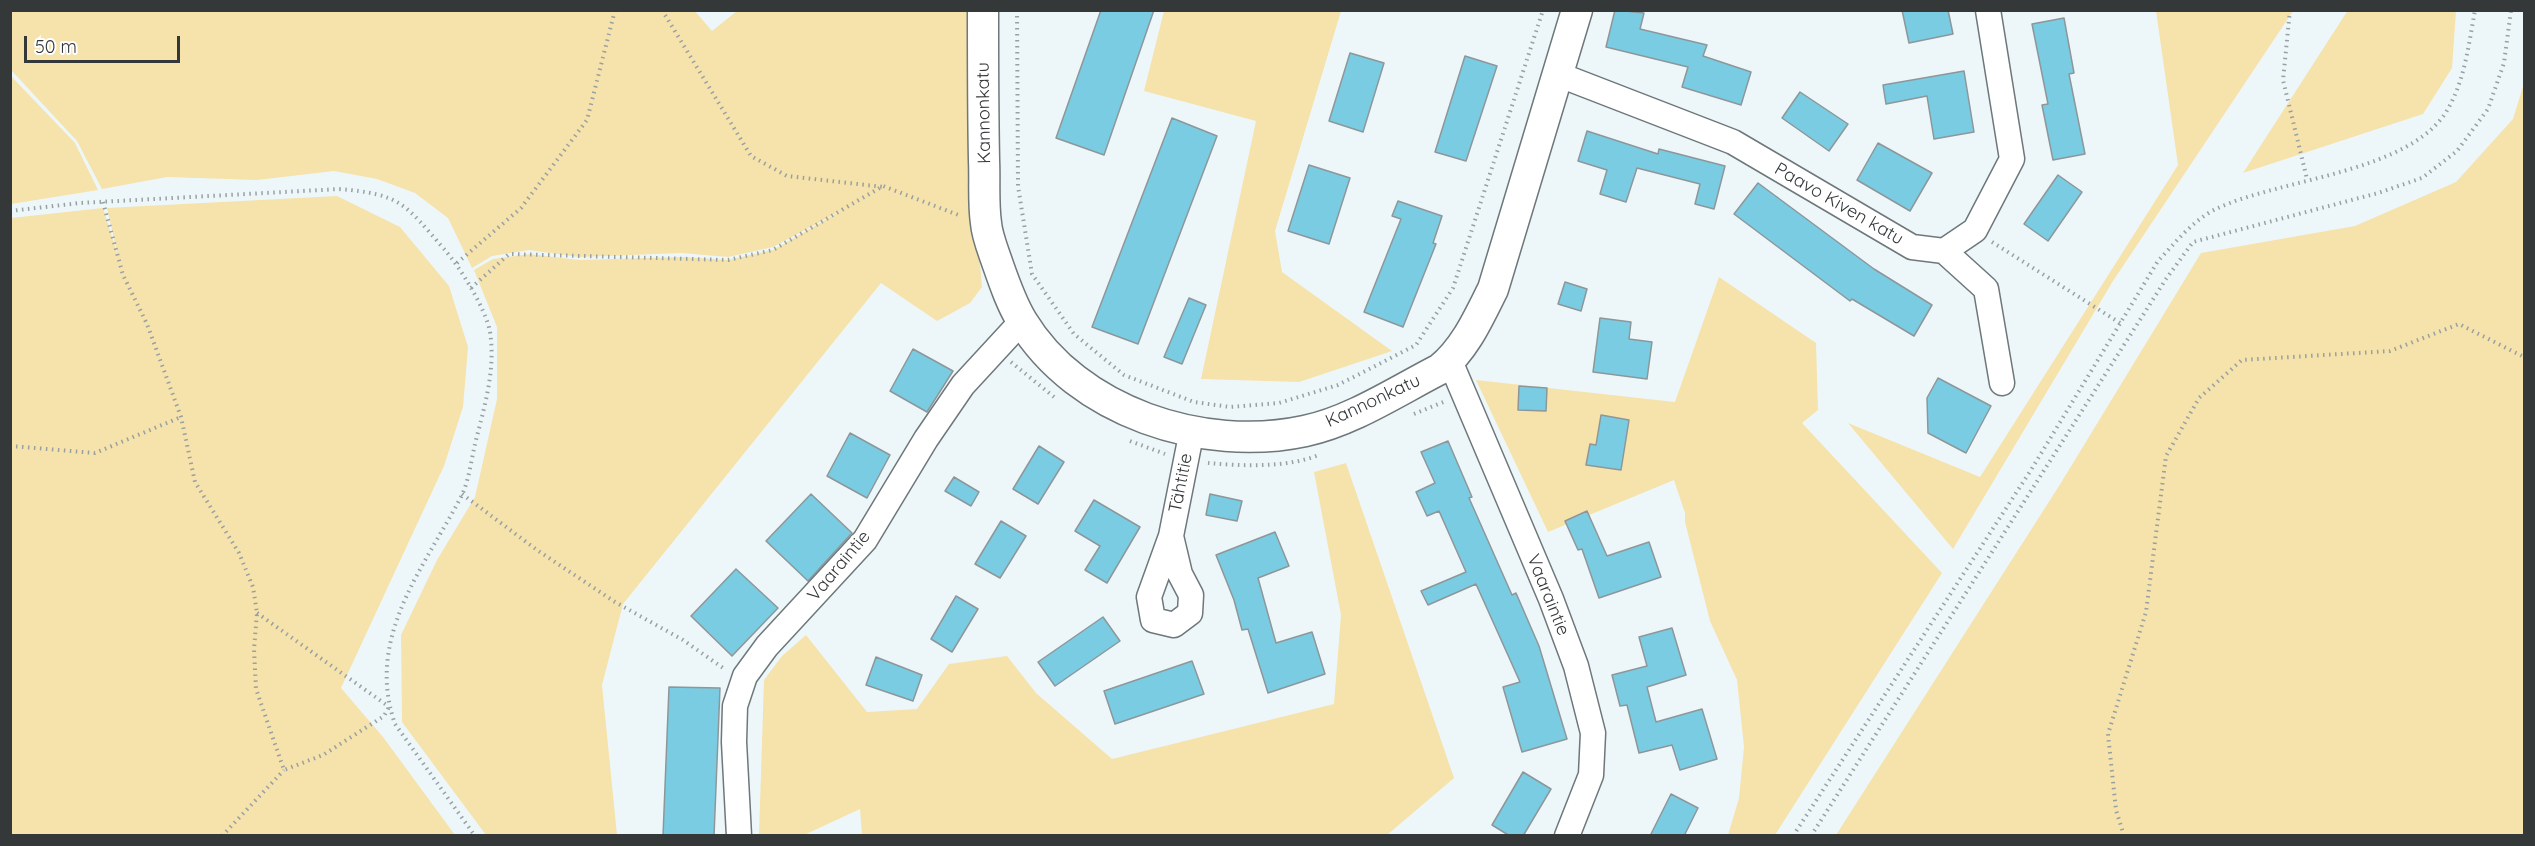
<!DOCTYPE html>
<html>
<head>
<meta charset="utf-8">
<style>
	body { margin:0 }
	#map { position:relative; width:2535px; height:846px; overflow:hidden; background:#edf7fa; font-family:Quicksand,sans-serif }
	canvas { display:block }
	.frame { position:absolute; inset:0; border:12px solid #343839; pointer-events:none }
	.scale { position:absolute; left:24px; top:36px; width:156px; height:27px; box-sizing:border-box; border:3px solid #343839; border-top:0; padding-left:8px; font-size:18px; line-height:21px; white-space:nowrap; color:#343839; -webkit-text-stroke:4px #fff; paint-order:stroke }
</style>
</head>
<body>
<div id="map">
<canvas width="2535" height="846"></canvas>
<div class="frame"></div>
<div class="scale">50 m</div>
</div>
<script>
const context = document.querySelector('canvas').getContext('2d');
context.lineJoin = 'round';
function fill(path, color) { context.fillStyle = color; context.fill(path, 'evenodd'); }
function strokePath(path, color, width, dash) { context.strokeStyle = color; context.lineWidth = width; context.lineCap = dash ? 'butt' : 'round'; context.setLineDash(dash || []); context.stroke(path); }
function label(font, color, halo, rows, align = 'center') {
  context.font = font + ' Quicksand,sans-serif'; context.lineWidth = 6; context.setLineDash([]); context.textBaseline = 'middle'; context.strokeStyle = halo; context.fillStyle = color; for (const [text, x, y, turn = 0] of rows) {
    context.save(); context.translate(x, y); context.rotate((+turn || 0) * Math.PI / 180); context.textAlign = isNaN(turn) ? turn : align; if (halo) context.strokeText(text, 0, 0); context.fillText(text, 0, 0); context.restore();
  }
}
const green = new Path2D(`
	M694,10L712,31L737,11H969V219L978,240L982,287L970,303L937,321L881,283L623,604L602,685L617,835H486L402,722L401,635L437,560L475,497L497,399V327L474,270L493,259L529,254L579,260L682,257L728,260L773,250L848,207L773,247L728,257L682,253L579,257L529,250L492,256L472,268L448,218L415,193L377,179L334,171L257,180L167,177L102,189L77,141L11,70V11Z
	M2348,10L2456,11L2452,68L2423,114L2243,173Z
	M1164,11H1341L1275,231L1282,272L1392,351L1299,382L1201,379L1256,121L1144,91Z
	M2156,11H2293L2113,281L1953,549L1848,423L1980,477L2178,165Z
	M10,75L75,143L98,190L11,204Z
	M2524,83V835H1836L2059,486L2201,253L2355,226L2456,182L2513,119Z
	M337,196L400,227L449,286L468,347L463,407L444,466L341,688L383,737L455,835H11V218L103,208L118,256L107,208Z
	M1719,277L1816,343L1818,410L1802,423L1942,573L1775,835H1728L1739,798L1744,747L1737,680L1710,621L1685,522V513L1674,480L1548,532L1476,380L1675,402Z
	M1346,463L1454,778L1387,835H862L860,809L804,835H759L764,680L782,656L806,635L867,712L917,709L949,664L1007,656L1036,693L1112,759L1334,704L1341,615L1314,472Z`);
const building = new Path2D(`
	M1101,10H1154L1104,155L1056,138Z
	M1615,10L1644,13L1640,29L1707,45L1703,56L1751,72L1741,105L1682,87L1688,67L1606,47Z
	M1902,10H1948L1953,34L1909,43Z
	M2064,18L2074,73L2069,74L2085,154L2053,160L2042,105L2048,104L2032,24Z
	M1350,53L1384,63L1363,132L1329,121Z
	M1465,56L1497,66L1466,161L1435,152Z
	M1964,71L1974,132L1934,139L1927,96L1886,104L1883,85Z
	M1800,92L1848,124L1829,151L1782,118Z
	M1172,118L1217,136L1138,344L1092,327Z
	M1587,131L1658,154L1659,149L1725,166L1714,209L1695,204L1700,184L1637,168L1626,202L1600,194L1607,170L1578,161Z
	M1878,143L1932,173L1910,211L1857,180Z
	M1309,165L1350,178L1329,244L1288,231Z
	M2058,175L2082,192L2048,241L2024,224Z
	M1758,183L1874,269L1932,305L1914,336L1852,299L1850,301L1734,214Z
	M1398,201L1442,216L1433,243L1436,244L1403,327L1364,312L1401,219L1392,216Z
	M1565,282L1587,289L1581,311L1558,304Z
	M1189,298L1206,305L1182,364L1164,357Z
	M1600,318L1631,322L1629,339L1652,342L1647,379L1593,372Z
	M913,349L953,371L927,412L890,391Z
	M1938,378L1991,406L1966,453L1928,433L1927,398Z
	M1519,386L1547,388L1546,411L1518,410Z
	M1601,415L1629,420L1621,470L1586,465L1590,444L1596,445Z
	M850,433L890,455L867,498L827,476Z
	M1448,441L1472,497L1469,498L1512,595L1516,593L1539,646L1567,739L1522,752L1503,687L1520,682L1476,584L1428,605L1421,591L1466,572L1439,511L1427,516L1416,492L1435,483L1421,452Z
	M1039,446L1064,462L1038,504L1013,489Z
	M954,477L979,492L971,506L945,491Z
	M811,494L852,533L808,581L766,541Z
	M1210,494L1242,501L1237,521L1206,515Z
	M1094,500L1140,527L1107,583L1085,570L1100,546L1075,531Z
	M1587,511L1607,556L1649,542L1661,577L1599,598L1582,549L1578,550L1565,521Z
	M1001,521L1026,536L1000,578L975,564Z
	M1275,532L1289,566L1258,578L1276,643L1312,632L1325,674L1268,693L1248,629L1242,630L1234,600L1216,555Z
	M736,569L778,608L732,656L691,616Z
	M956,596L978,609L952,652L931,639Z
	M1103,617L1120,641L1055,686L1038,662Z
	M1672,628L1686,675L1647,687L1656,722L1702,709L1717,759L1680,770L1672,745L1639,753L1627,705L1620,706L1612,675L1647,666L1639,637Z
	M876,657L922,675L913,701L866,685Z
	M1192,661L1204,694L1115,724L1104,691Z
	M669,687L720,688L714,836H663Z
	M1523,772L1551,789L1523,836H1510L1492,825Z
	M1671,794L1698,808L1684,836H1650Z`);
const path = new Path2D(`
	M662,10L751,156L787,176L884,187
	M1017,10L1018,186L1032,274L1074,334L1124,375L1194,402L1230,407L1279,403L1338,385L1416,345L1453,288L1543,10
	M2290,10L2283,80L2307,179
	M103,202L123,275L147,324L181,417L195,482L239,553L253,587L257,613L254,649L256,689L284,770L323,755L384,716L389,707
	M10,211L80,203L339,189C401,194 405,204 444,249C460,267 486,309 490,332C496,370 484,408 475,444C471,461 469,481 461,497C423,569 365,638 395,724L475,836
	M1992,242L2120,323
	M457,263L521,208L587,120L615,10
	M471,288L509,254L728,260L773,250L883,186L961,216
	M1011,362L1054,397
	M1414,414L1446,401
	M1130,441L1165,454
	M10,446L95,453L181,417
	M1208,463C1243,466 1286,468 1319,455
	M462,494L537,550L615,602L683,640L726,670
	M257,613L388,706
	M222,836L284,770
	M1793,836L2031,470L2158,261C2175,243 2193,220 2216,209C2280,178 2414,173 2449,107C2465,78 2469,43 2475,10
	M1811,836L2166,279L2193,242L2378,193L2422,178L2457,151L2488,109L2504,63L2511,10
	M2124,836L2116,810L2108,734L2146,612L2166,456L2199,398L2242,360L2390,351L2459,324L2524,357`);
const minor = new Path2D(`
	M1557,74L1733,142L1912,247L1944,251L1975,230L2012,159L1988,10
	M1944,251L1986,289L2002,383
	M1450,361L1551,599L1576,666L1593,733L1591,775L1567,836
	M1171,536L1180,574L1191,595L1190,613L1174,625L1153,620L1149,597L1171,536L1192,430
	M739,836L734,742L735,706L745,676L767,646L865,540L926,439L963,385L1022,321`);
const tertiary = new Path2D(`
	M983,10C983,60 983,110 984,160C985,181 983,203 986,223C987,236 993,250 997,262C1004,282 1011,303 1022,321C1077,412 1203,453 1305,431C1352,421 1397,391 1440,369C1465,349 1479,317 1493,289L1577,10`);
const streetNames = [
	["Kannonkatu",984,113,-91],
	["Paavo Kiven katu",1839,204,30],
	["Kannonkatu",1373,401,-25],
	["Tähtitie",1181,483,-79],
	["Vaaraintie",839,566,-50],
	["Vaaraintie",1548,595,68]
];
fill(green, '#f6e2ab');
fill(building, '#7acce2');
strokePath(building, '#8d979a', 1.5);
strokePath(minor, '#6e777a', 27);
strokePath(tertiary, '#6e777a', 33);
strokePath(path, '#99a0a2', 4, [1.5, 4.5]);
strokePath(minor, '#fff', 24);
strokePath(tertiary, '#fff', 30);
label('18px', '#343839', '#fff', streetNames);
</script>
</body>
</html>
